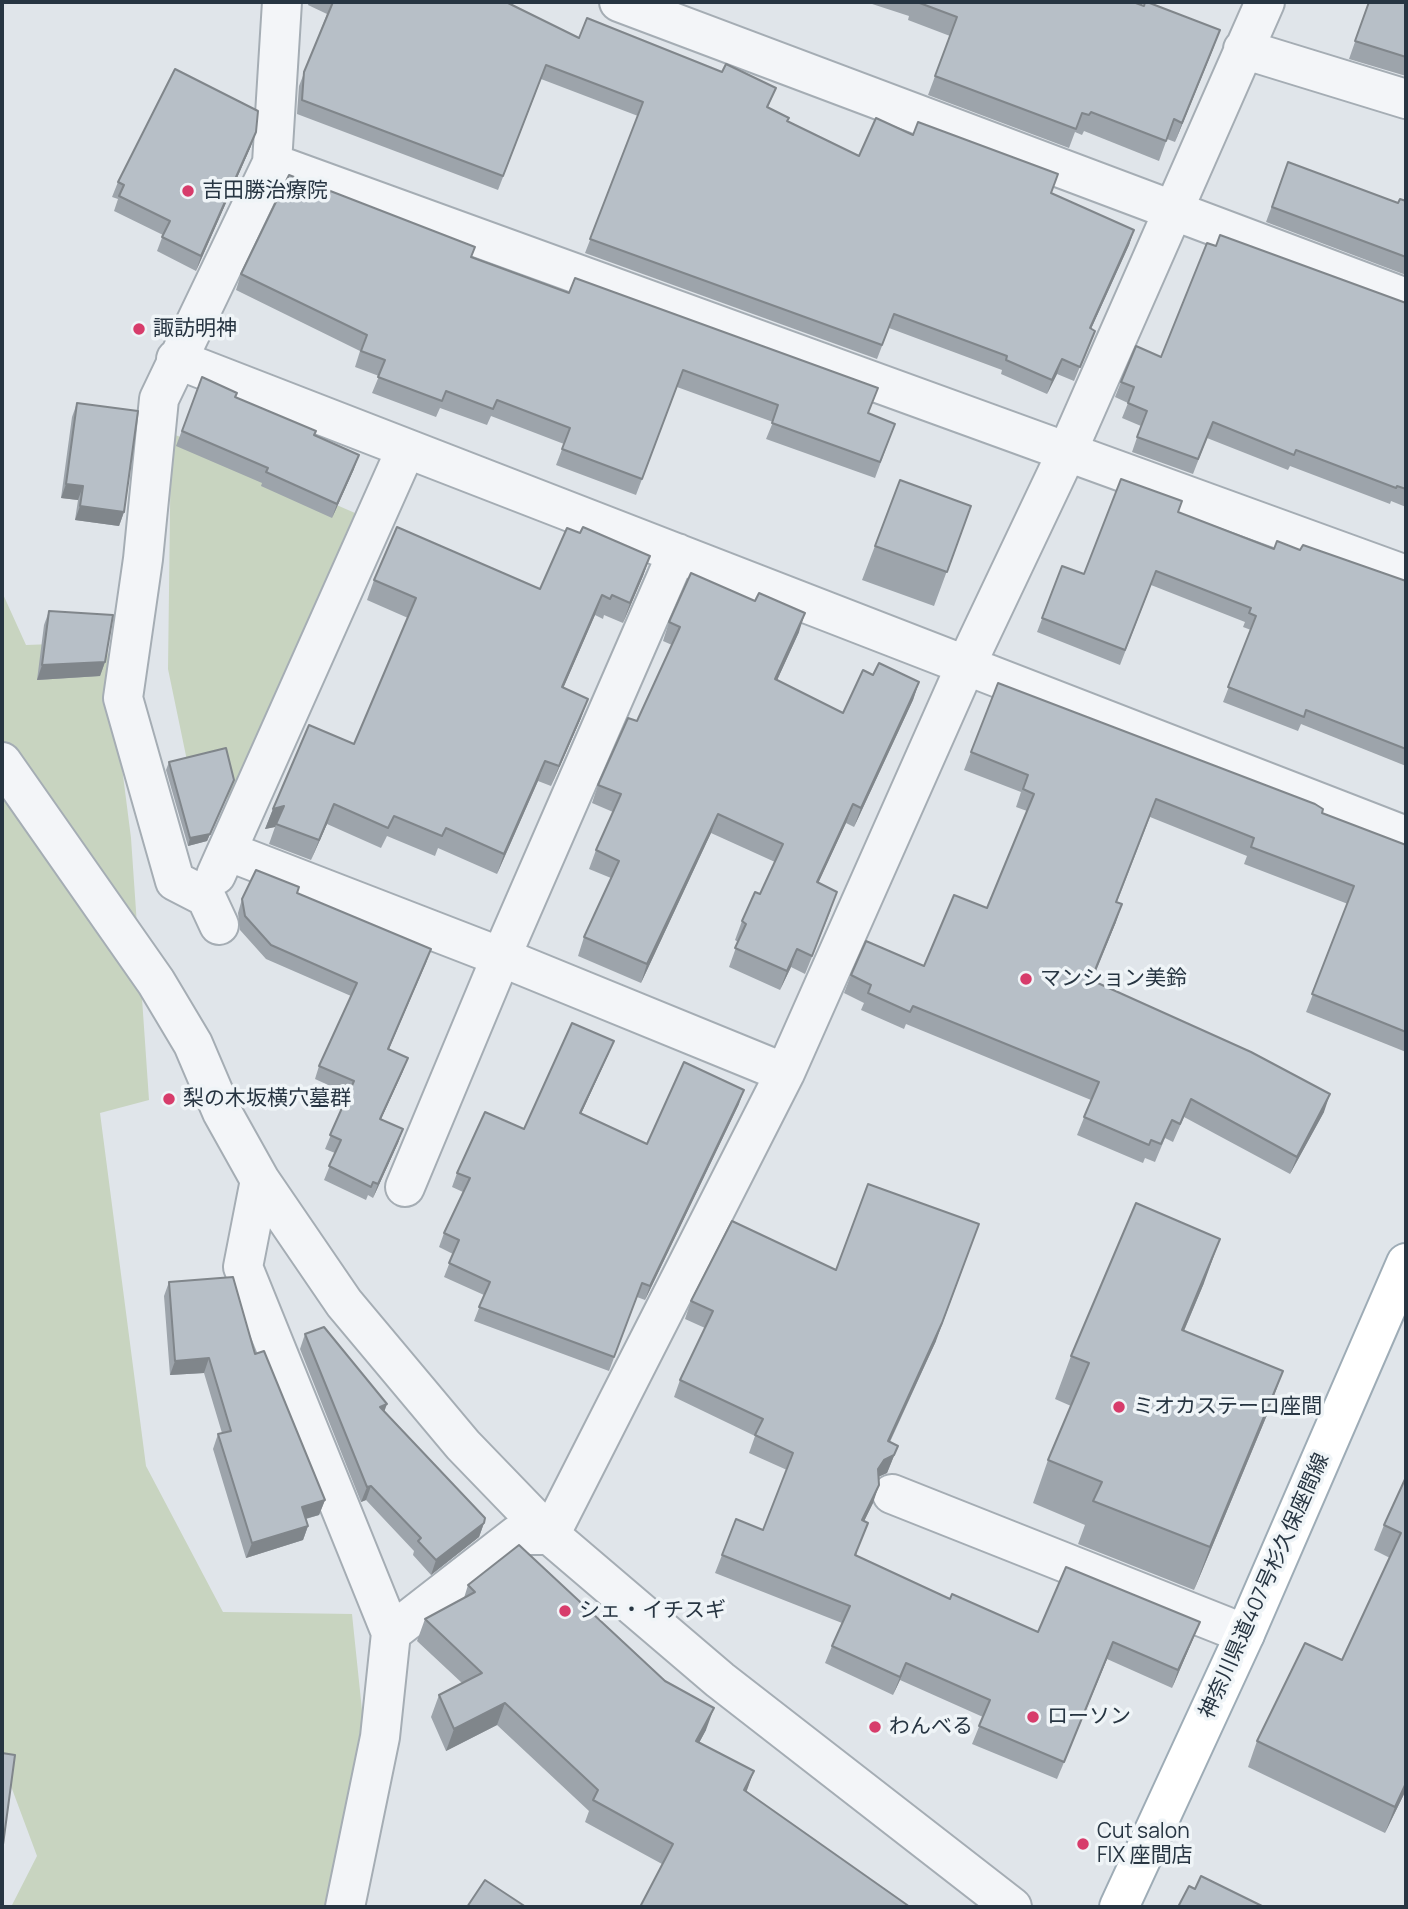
<!DOCTYPE html>
<html>
<head>
<meta charset="utf-8">
<style>
	body { margin:0 }
	#map { position:relative; width:1408px; height:1909px; overflow:hidden; background:#e0e5ea; font-family:Manrope,sans-serif }
	canvas { display:block }
	.frame { position:absolute; inset:0; border:4px solid #273542; pointer-events:none }
</style>
</head>
<body>
<div id="map">
<canvas width="1408" height="1909"></canvas>
<div class="frame"></div>
</div>
<script>
const context = document.querySelector('canvas').getContext('2d');
context.lineJoin = 'round';
function fill(path, color) { context.fillStyle = color; context.fill(path, 'evenodd'); }
function strokePath(path, color, width, dash) { context.strokeStyle = color; context.lineWidth = width; context.lineCap = dash ? 'butt' : 'round'; context.setLineDash(dash || []); context.stroke(path); }
function label(font, color, halo, rows, align = 'center') {
  context.font = font + ' Manrope,"Noto Sans JP",sans-serif'; context.lineWidth = 7; context.setLineDash([]); context.textBaseline = 'middle'; context.strokeStyle = halo; context.fillStyle = color; for (const [text, x, y, turn = 0] of rows) {
    context.save(); context.translate(x, y); context.rotate((+turn || 0) * Math.PI / 180); context.textAlign = isNaN(turn) ? turn : align; if (halo) context.strokeText(text, 0, 0); context.fillText(text, 0, 0); context.restore();
  }
}
const green = new Path2D(`
	M171,433L355,513L231,797L196,804L168,669Z
	M2,592L26,645L106,642L131,838L149,1100L100,1113L146,1466L223,1612L352,1614L368,1768L332,1907H11L37,1856L2,1762Z`);
const minor = new Path2D(`
	M619,2L1406,298
	M1243,49L1406,99
	M272,163L1406,575
	M176,359L1406,836
	M2,762L156,982L193,1044L222,1112L260,1180L344,1303L463,1445L550,1535L720,1680L1012,1907
	M227,851L501,957L785,1073
	M216,875L406,449
	M219,925L206,897L175,881L123,698L143,559L159,399L272,163L282,2
	M260,1180L243,1267L391,1633L380,1737L345,1907
	M405,1187L501,957L677,553
	M892,1494L1245,1634
	M391,1633L517,1535H550L785,1073L966,665L1067,452L1265,2`);
const major = new Path2D(`
	M1119,1907L1245,1634L1406,1263`);
const wall = new Path2D(`
	M309,2H506L579,38L722,72L776,88L768,107L788,122L859,156L913,135L1051,193L1134,230L1129,245L1091,329L1095,331L1074,381L1057,374L1047,394L1001,374L1002,370L889,328L877,359L585,253L638,116L541,79L498,190L297,114L299,86L327,14L308,5Z
	M866,2H1133L1213,49L1175,142L1167,139L1159,161L1084,131L1082,135L1075,132L1069,148L928,95L950,36L908,20L909,16Z
	M1369,2H1406V76L1349,59Z
	M251,146L196,271L157,251L163,235L114,211L118,199L112,197L118,182Z
	M1288,162L1398,203L1406,201V275L1266,222Z
	M1216,246L1406,303V507L1391,501L1390,504L1290,466L1288,470L1207,438L1193,474L1132,452L1141,426L1122,418L1128,403L1115,397L1121,382L1161,357Z
	M471,257L895,424L875,478L766,439L773,422L677,387L636,495L556,465L564,444L491,416L487,425L440,408L436,417L372,393L379,376L355,367L360,351L236,290L241,274Z
	M202,377L235,397L315,435L354,469L332,518L261,486L262,483L176,446Z
	M77,403L124,512L119,526L75,520L78,500L61,498L72,417Z
	M900,480L971,506L934,606L862,580Z
	M1178,512L1274,549L1300,550L1406,581V766L1301,724L1298,731L1223,702L1251,630L1243,627L1245,622L1151,585L1120,665L1037,632L1062,566L1084,574Z
	M580,533L650,556L643,576L623,623L604,615L603,619L595,615L563,688L581,718L551,786L538,781L497,874L438,848L435,856L387,836L381,848L327,824L311,860L269,844L275,827L265,829L273,809L354,744L408,618L367,600L374,580L540,589Z
	M49,611L105,662L100,676L37,680L44,625Z
	M669,622L799,632L777,680L843,713L873,675L919,682L913,700L854,827L846,823L818,883L831,910L805,974L791,967L780,990L729,967L738,942L735,940L742,921L760,894L775,862L711,833L641,983L578,956L584,937L611,878L589,869L596,850L613,812L592,803L598,785L637,721L672,645L663,641Z
	M971,752L1322,813L1406,845V1052L1306,1012L1348,904L1244,864L1247,856L1150,817L1117,902L1116,922L1092,981L1324,1112L1290,1174L1184,1117L1173,1142L1165,1138L1155,1162L1145,1158L1143,1163L1077,1135L1091,1100L906,1024L904,1029L861,1010L864,1003L844,993L851,975L924,966L987,908L1027,811L1016,807L1021,792L964,770Z
	M169,762L234,780L207,841L188,846L166,770Z
	M297,893L431,949L389,1049L403,1071L381,1119L403,1129L398,1143L373,1198L368,1195L366,1200L324,1180L335,1153L325,1149L348,1094L315,1079L319,1066L351,996L266,959L240,930L238,913L242,899Z
	M614,1041L608,1055L581,1114L647,1144L739,1104L645,1300L637,1297L609,1371L474,1321L484,1295L444,1277L453,1254L439,1247L444,1233L463,1192L452,1187L457,1173L524,1129Z
	M169,1282L255,1354L325,1500L319,1515L306,1519L308,1526L303,1540L246,1558L213,1449L218,1434L222,1433L204,1373L170,1375L164,1296Z
	M1204,1283L1184,1331L1267,1415L1194,1590L1078,1544L1085,1525L1033,1503L1048,1460L1071,1406L1055,1399L1071,1356Z
	M691,1301L936,1341L890,1442L898,1446L887,1473L878,1477L873,1503L864,1521L856,1556L950,1599L1038,1632L1193,1639L1172,1688L1107,1659L1057,1779L972,1744L983,1717L900,1680L893,1695L825,1663L832,1646L842,1623L715,1573L722,1555L763,1530L787,1470L749,1453L755,1436L674,1397L680,1380L705,1328L685,1319Z
	M305,1334L384,1412L484,1523L479,1537L431,1575L413,1555L414,1551L366,1500L361,1502L300,1349Z
	M1406,1477V1790L1385,1833L1248,1767L1257,1741L1342,1660L1390,1558L1374,1550L1384,1525Z
	M468,1585L706,1730L699,1743L754,1771L746,1791L662,1864L585,1822L589,1811L497,1725L446,1751L431,1717L439,1695L462,1683L417,1641L425,1619L464,1598Z`);
const shadedWall = new Path2D(`
	M1220,30L1213,49L1175,142L1182,123Z
	M256,132L251,146L196,271L201,256Z
	M1134,230L1129,245L1085,342L1090,328Z
	M1062,359L1057,374L1047,394L1052,380Z
	M359,455L354,469L332,518L337,504Z
	M66,484L83,486L78,500L61,498Z
	M80,506L124,512L119,526L75,520Z
	M650,556L643,576L623,623L630,603Z
	M602,595L595,615L555,707L562,687Z
	M805,613L799,632L769,698L775,679Z
	M105,662L100,676L37,680L42,665Z
	M919,682L913,700L854,827L861,808Z
	M588,699L581,718L551,786L559,766Z
	M545,761L538,781L497,874L504,854Z
	M234,780L207,841L188,846L190,838Z
	M334,804L327,824L311,860L319,840Z
	M853,804L846,823L810,901L817,882Z
	M284,806L275,827L265,829L273,809Z
	M718,814L711,833L641,983L647,964Z
	M1122,904L1116,922L1084,998L1091,980Z
	M431,949L426,963L383,1062L388,1049Z
	M797,949L791,967L780,990L787,971Z
	M614,1041L608,1055L575,1127L580,1113Z
	M408,1058L403,1071L375,1132L380,1119Z
	M744,1090L739,1104L645,1300L650,1286Z
	M1330,1094L1324,1112L1290,1174L1297,1157Z
	M403,1129L398,1143L373,1198L378,1184Z
	M979,1224L936,1341L882,1458L888,1441Z
	M1220,1239L1204,1283L1166,1373L1182,1330Z
	M209,1358L204,1373L170,1375L175,1361Z
	M1283,1371L1267,1415L1194,1590L1210,1547Z
	M387,1404L382,1418L380,1407Z
	M898,1446L887,1473L878,1477V1469L884,1460Z
	M879,1485L873,1503L856,1538L862,1520Z
	M371,1486L366,1500L361,1502L367,1487Z
	M325,1500L319,1515L297,1521L302,1507Z
	M484,1523L479,1537L431,1575L436,1560Z
	M308,1526L303,1540L246,1558L252,1543Z
	M1200,1622L1193,1639L1172,1688L1178,1670Z
	M1113,1642L1107,1659L1057,1779L1064,1762Z
	M906,1663L900,1680L893,1695L900,1677Z
	M505,1703L497,1725L446,1751L454,1729Z
	M714,1708L706,1730L688,1763L696,1741Z
	M754,1771L746,1793L744,1790Z
	M1406,1783V1790L1385,1833L1395,1807Z`);
const building = new Path2D(`
	M333,2H506L579,38L587,18L722,72L726,64L776,88L767,107L789,118L787,121L859,156L876,118L913,135L918,122L1058,174L1051,193L1134,230L1090,328L1095,331L1080,367L1062,359L1052,380L1006,360L1007,356L894,314L882,345L590,239L643,102L546,65L503,176L302,100L304,72Z
	M917,2H1133L1144,6L1145,2H1147L1220,30L1182,123L1174,119L1166,141L1091,112L1089,115L1082,113L1076,129L935,76L957,17Z
	M1369,2H1406V57L1355,41Z
	M175,69L258,111L256,132L201,256L162,237L170,221L119,196L124,185L118,182Z
	M1288,162L1398,203L1400,199L1406,201V257L1272,207Z
	M289,175L475,247L471,257L569,293L575,278L878,388L868,413L895,424L880,462L772,423L778,405L683,370L642,479L562,449L570,428L497,400L493,409L446,391L442,401L378,377L385,360L361,351L367,335L241,274Z
	M1220,235L1406,303V489L1397,486L1396,488L1296,450L1294,455L1213,422L1198,459L1137,437L1147,411L1128,403L1134,387L1121,382L1136,346L1161,357L1207,243L1216,246Z
	M202,377L237,393L235,397L316,431L314,435L359,455L337,504L266,472L268,468L182,431Z
	M77,403L138,411L124,512L80,506L83,486L66,484Z
	M1121,479L1182,501L1178,512L1274,549L1277,541L1300,550L1303,545L1406,581V749L1306,710L1304,717L1228,687L1256,616L1249,613L1251,608L1156,571L1125,650L1042,618L1062,566L1084,574Z
	M900,480L971,506L947,572L875,546Z
	M397,527L540,589L567,528L580,533L583,527L650,556L630,603L612,595L610,599L602,595L562,687L588,699L559,766L545,761L504,854L446,828L442,836L394,816L388,828L334,804L319,840L276,824L284,806L273,809L309,725L354,744L416,598L374,580Z
	M691,573L755,601L759,593L805,613L775,679L843,713L863,670L873,675L879,663L919,682L861,808L853,804L817,882L837,892L812,956L797,949L787,971L735,948L746,924L742,921L755,892L760,894L783,844L718,814L647,964L584,937L619,861L596,850L621,794L598,785L628,718L637,721L680,627L669,622Z
	M49,611L113,615L105,662L42,665Z
	M998,683L1315,804L1323,809L1322,813L1406,845V1032L1312,994L1354,886L1251,847L1254,838L1156,799L1116,902L1122,904L1091,980L1251,1052L1330,1094L1297,1157L1191,1099L1180,1124L1172,1120L1161,1144L1151,1140L1149,1145L1084,1117L1099,1082L913,1006L910,1012L868,993L871,985L851,975L866,941L924,966L954,895L987,908L1034,794L1023,789L1028,775L971,752Z
	M226,748L234,780L210,834L190,838L169,762Z
	M256,870L299,887L297,893L431,949L388,1049L408,1058L380,1119L403,1129L378,1184L373,1182L371,1187L329,1166L341,1140L330,1135L354,1081L319,1066L357,983L271,945L245,916L242,899Z
	M572,1023L614,1041L580,1113L647,1144L684,1062L744,1090L650,1286L642,1283L614,1357L479,1307L490,1282L449,1263L459,1240L444,1233L470,1178L457,1173L485,1112L524,1129Z
	M868,1184L979,1224L942,1323L888,1441L898,1446L894,1455L884,1460L878,1469L879,1485L862,1520L868,1523L855,1555L950,1599L952,1594L1038,1632L1066,1567L1200,1622L1178,1670L1113,1642L1064,1762L979,1726L990,1700L906,1663L900,1677L832,1646L850,1606L722,1555L736,1519L763,1530L793,1453L755,1435L763,1419L680,1380L713,1311L691,1301L732,1221L836,1270Z
	M1136,1203L1220,1239L1182,1330L1283,1371L1210,1547L1093,1501L1102,1482L1048,1460L1089,1363L1071,1356Z
	M233,1277L255,1354L264,1351L325,1500L302,1507L308,1526L252,1543L218,1434L231,1431L209,1358L175,1361L169,1282Z
	M324,1327L387,1404L380,1407L485,1518L484,1523L436,1560L418,1541L421,1538L371,1486L367,1487L305,1334Z
	M1406,1477V1783L1395,1807L1257,1741L1305,1643L1342,1660L1401,1533L1384,1525Z
	M519,1545L665,1681L714,1708L696,1741L754,1771L744,1790L910,1907H640L673,1844L593,1800L598,1790L505,1703L454,1729L439,1695L482,1673L425,1619L475,1592L468,1585Z
	M2,1753L15,1755L2,1852Z
	M1201,1876L1264,1907H1178L1189,1886L1195,1889Z
	M485,1880L526,1907H467Z`);
const markers = [
	[188,191,7,"#d73c6b"],
	[139,329,7,"#d73c6b"],
	[1026,979,7,"#d73c6b"],
	[169,1099,7,"#d73c6b"],
	[1119,1407,7,"#d73c6b"],
	[565,1611,7,"#d73c6b"],
	[1033,1717,7,"#d73c6b"],
	[875,1727,7,"#d73c6b"],
	[1083,1844,7,"#d73c6b"]
];
const poiNames = [
	["吉田勝治療院",202,191],
	["諏訪明神",153,329],
	["マンション美鈴",1040,979],
	["梨の木坂横穴墓群",183,1099],
	["ミオカステーロ座間",1133,1407],
	["シェ・イチスギ",579,1611],
	["ローソン",1047,1717],
	["わんべる",889,1727],
	["Cut salon",1097,1832],
	["FIX 座間店",1097,1856]
];
const streetNames = [
	["神奈川県道407号杉久保座間線",1265,1586,-66]
];
fill(green, '#c8d4c0');
strokePath(minor, '#a5adb4', 42);
strokePath(major, '#9eacb6', 42);
strokePath(minor, '#f3f5f8', 38);
strokePath(major, '#fff', 38);
fill(wall, '#9da4ab');
fill(shadedWall, '#80868b');
fill(building, '#b7bfc7');
strokePath(building, '#80868b', 2);
for (const [x, y, r, color] of markers) { const dot = new Path2D(); dot.arc(x, y, r, 0, 2 * Math.PI); context.fillStyle = color; context.fill(dot); strokePath(dot, '#eff4f7', 2.5); }
label('21px', '#273542', '#eff4f7', poiNames, 'left');
label('21px', '#273542', '#eff4f7', streetNames);
</script>
</body>
</html>
